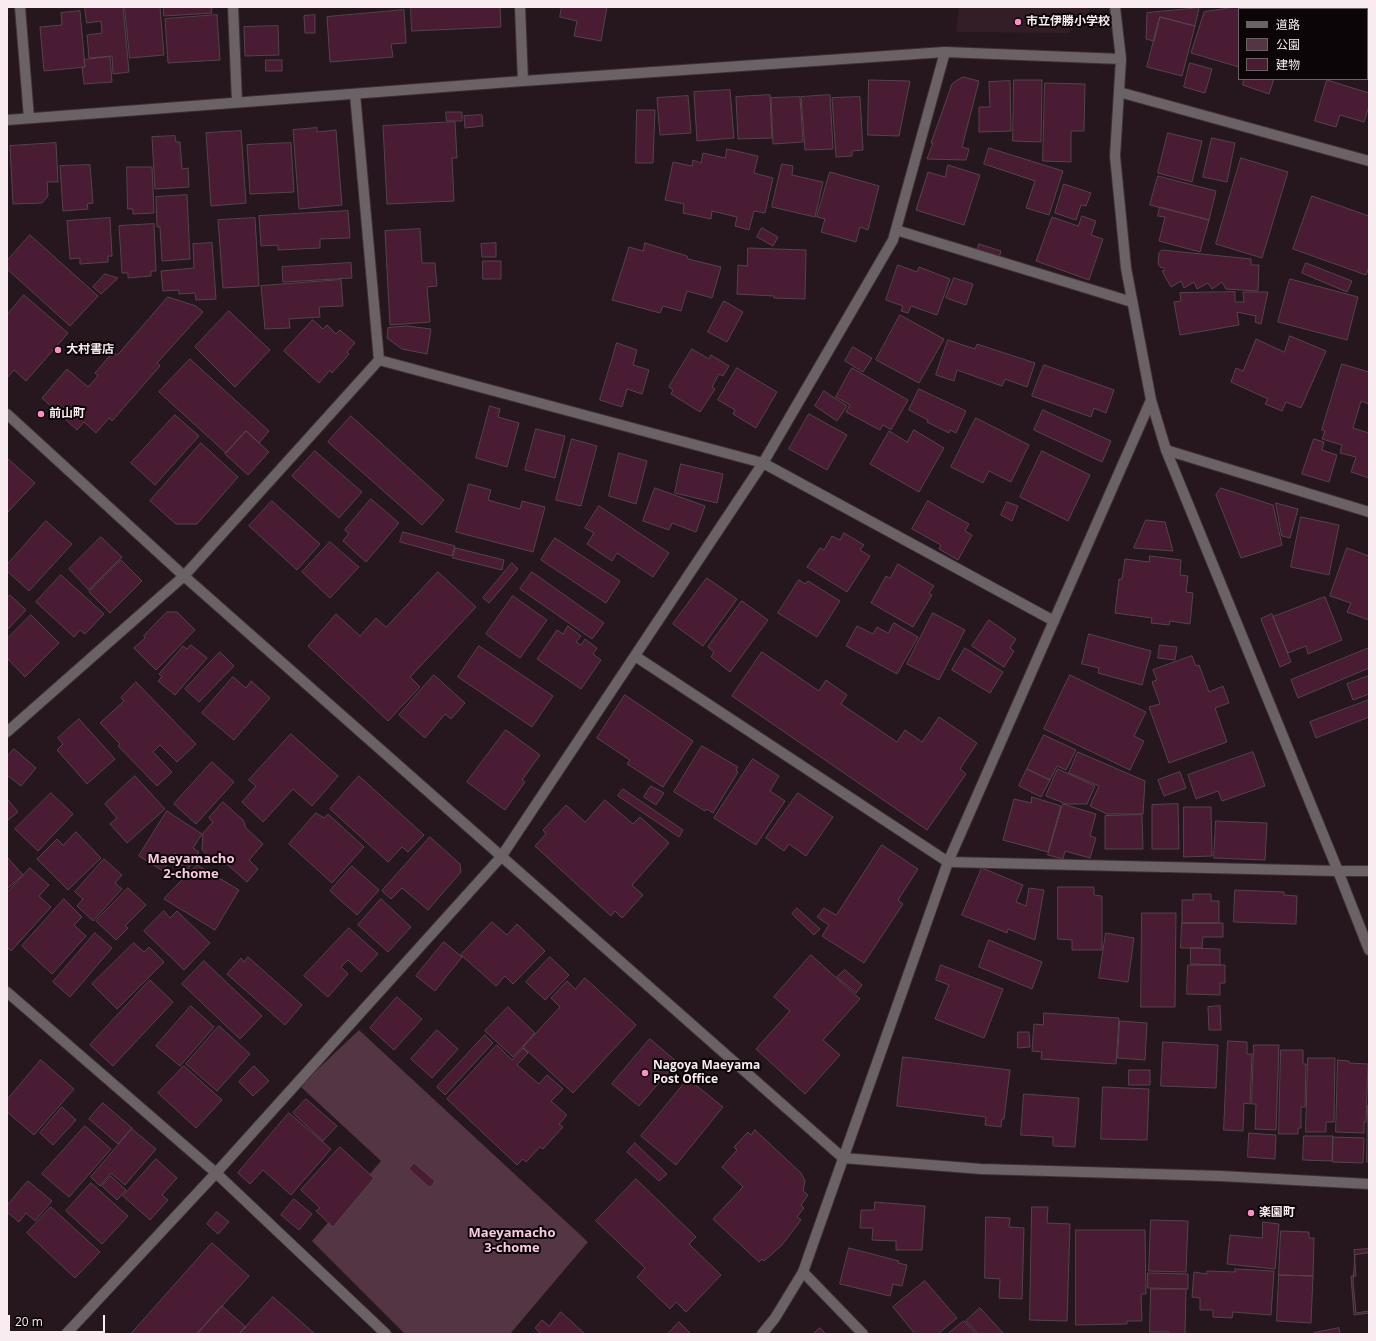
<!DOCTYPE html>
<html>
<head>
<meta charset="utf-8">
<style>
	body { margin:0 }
	#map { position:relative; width:1376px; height:1341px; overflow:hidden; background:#26161e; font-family:"Open Sans","Noto Sans JP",sans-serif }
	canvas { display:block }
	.frame { position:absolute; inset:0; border:8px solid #f8ecf1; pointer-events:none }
	.legend { position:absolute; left:1238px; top:8px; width:130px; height:72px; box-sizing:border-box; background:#0b0507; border:1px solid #6a6165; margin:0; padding:5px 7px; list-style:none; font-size:12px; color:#f8ecf1 }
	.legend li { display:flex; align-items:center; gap:8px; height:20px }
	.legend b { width:20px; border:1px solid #6a6165 }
	.scale { position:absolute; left:8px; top:1315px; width:97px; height:18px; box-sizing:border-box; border:2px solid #f8ecf1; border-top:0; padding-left:5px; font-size:12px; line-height:14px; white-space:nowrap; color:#f8ecf1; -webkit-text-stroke:3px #0b0507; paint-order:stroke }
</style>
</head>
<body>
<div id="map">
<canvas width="1376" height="1341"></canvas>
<div class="frame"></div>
<ul class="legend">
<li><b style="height:5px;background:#6b6266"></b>道路</li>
<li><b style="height:11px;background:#543544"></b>公園</li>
<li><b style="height:11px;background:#491c34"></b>建物</li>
</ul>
<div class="scale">20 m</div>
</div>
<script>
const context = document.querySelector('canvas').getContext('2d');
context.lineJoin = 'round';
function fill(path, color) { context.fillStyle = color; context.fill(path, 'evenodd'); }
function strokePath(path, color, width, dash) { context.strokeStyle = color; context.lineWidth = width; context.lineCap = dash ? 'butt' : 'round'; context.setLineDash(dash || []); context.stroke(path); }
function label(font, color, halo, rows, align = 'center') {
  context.font = font + ' "Open Sans","Noto Sans JP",sans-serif'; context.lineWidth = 4; context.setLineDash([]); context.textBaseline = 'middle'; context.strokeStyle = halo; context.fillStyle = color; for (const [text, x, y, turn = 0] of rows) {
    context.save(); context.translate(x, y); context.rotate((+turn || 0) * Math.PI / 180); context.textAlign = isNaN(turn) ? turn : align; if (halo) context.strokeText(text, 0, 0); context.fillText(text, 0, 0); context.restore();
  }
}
const built = new Path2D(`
	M959,7H1089L1090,11L1068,33L956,32Z`);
const green = new Path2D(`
	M359,1030L588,1242L510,1334H405L312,1241L381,1161L300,1086Z`);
const building = new Path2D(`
	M85,7H123L129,72L113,74L112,56L89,58L87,35L102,33L101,21L87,23Z
	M125,7H160L164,55L130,58Z
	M164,7H220L211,8L212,13L164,16Z
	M411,7H500L501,27L412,31Z
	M562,7H607L601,41L574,36L577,21L560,17Z
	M1236,7H1264V9H1239V67L1191,53L1204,12Z
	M1288,7H1308L1309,9H1283L1282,8Z
	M1321,7H1369V16L1367,17V9H1321Z
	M1199,8L1195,26L1160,17L1154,41L1146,39L1147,13Z
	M404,10L406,43L391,44L393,57L330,62L327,17Z
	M80,11L85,67L44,71L40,27L62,25L61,13Z
	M217,15L220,60L168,63L165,19Z
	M315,15V33H305L304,16Z
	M1160,17L1195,26L1182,76L1147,67Z
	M278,26L279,55L245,56L244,27Z
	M110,57L112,82L84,84L82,67H85L84,60Z
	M266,60H282V71H266Z
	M1190,63L1212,69L1205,93L1184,87Z
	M963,77L979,81L962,147L969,149L966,160L927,159L933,143H931L952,84Z
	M1244,79H1274L1269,94L1243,85Z
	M869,80L910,81L899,136L868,135Z
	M1014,80H1042L1041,142L1013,141Z
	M1327,80L1369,93V106L1364,122L1340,115L1336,127L1315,121Z
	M1010,81L1011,131L979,132V107H990L989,82Z
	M1045,83L1085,84L1084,131H1071V162L1043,161Z
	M730,90L734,138L697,141L694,92Z
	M770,95L772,138L738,139L736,97Z
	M830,95L833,149L805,150L801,97Z
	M688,96L691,133L660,135L657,98Z
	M800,97L803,142L773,144L771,98Z
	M860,97L863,150L852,151V156L836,157L832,98Z
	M637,110H655L653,163H636Z
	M446,112H462V121H447Z
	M482,115L483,126L465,128L464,116Z
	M455,122L457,158H452L454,201L387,204L383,126Z
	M317,128V132L336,130L342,205L299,209L293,130Z
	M241,131L246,203L211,206L206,133Z
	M1168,133L1202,141L1192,182L1158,173Z
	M175,136L176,142H180L182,169L188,168L189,187L155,189L152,137Z
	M1212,138L1235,143L1227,182L1203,177Z
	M56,143L58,182H47L48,196L42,203L13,204L10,146Z
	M291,143L294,192L250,194L247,145Z
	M989,148L1063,171L1049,215L1026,208L1035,181L984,164Z
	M727,149L758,156L754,173L773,178L765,213L754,211L749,230L735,226L737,217L712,211L711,219L683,213L684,204L665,200L673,162L692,166L693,160L701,163L703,153L725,158Z
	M1241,158L1288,172L1262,258L1216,244Z
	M782,164L793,166L792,175L823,182L815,217L772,207Z
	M90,165L93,203L87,204L88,209L63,211L60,166Z
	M948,165L980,175L964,225L916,210L928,172L945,177Z
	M127,167H152L154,213L133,214V209H128Z
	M830,172L879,186L868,230L860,227L856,242L821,232L825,219L817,217Z
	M1158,176L1216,191L1209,220L1150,205Z
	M1064,184L1091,193L1086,206L1081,205L1076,220L1055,213Z
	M187,195L190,259L162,261L160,227H157L156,197Z
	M1312,196L1369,216V267L1366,275L1293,249Z
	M1160,207L1209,220L1200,252L1159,241L1165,217L1158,216Z
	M348,211L350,238L320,239V248L278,250V245L261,246L259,216Z
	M1082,216L1096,221L1091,235L1103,239L1089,280L1036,261L1052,217L1078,226Z
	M110,218L112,256H108V262L80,264V258L70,259L67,221Z
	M255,218L259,286L223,288L218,220Z
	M154,224L156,271H151V276L128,278V273H122L119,226Z
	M762,228L778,237L773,246L757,237Z
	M420,229L422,263H435L437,286L427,287L430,322L390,325L385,231Z
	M30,235L98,296L70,326L7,269V261Z
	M212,243L216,299L196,300L195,293L179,294V290L163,291L161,271L194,268L193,244Z
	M496,243V257H482L481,244Z
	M645,243L687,256L688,259L721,267L712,298L687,291L681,311L663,306L660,313L612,300L629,247L643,251Z
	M979,244L1001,251L998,260L977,253Z
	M748,248L806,250L805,299L774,298V296L737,294L738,265L747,266Z
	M1162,250L1251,259V265H1259L1258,291L1226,289L1222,282L1212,289L1208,283L1197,289L1194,282L1184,288L1181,281L1171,287L1162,271L1165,270L1163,267L1161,268L1158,264L1159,253Z
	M483,261H501V279H483Z
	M351,263L352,278L283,282L282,267Z
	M1306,263L1352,281L1347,292L1302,273Z
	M898,265L917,272L919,267L950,279L937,315L911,306L908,313L901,311L903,306L886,300Z
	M105,274L118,278L101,294L93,287Z
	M954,278L973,284L966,305L946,298Z
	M1290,279L1358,297L1347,340L1278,322Z
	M341,280L343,306L319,307L320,317L289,319L290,328L265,329L261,286Z
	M1235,292V302H1244L1243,292H1268L1261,324L1255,322L1256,316L1237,312L1239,325L1180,335L1174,302L1181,301L1180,293Z
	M24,295L68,333L26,381L14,370L7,378V315Z
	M168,297L196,306L203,312L157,363L160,366L112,421L109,418L96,433L84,422L77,430L42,398L67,369L88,387L98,376L95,373L113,352L117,355Z
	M724,301L743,312L727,342L708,332Z
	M229,311L270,350L235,387L195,347Z
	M900,315L944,339L919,383L876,360Z
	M313,320L323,329L327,325L336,334L340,330L355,343L347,352L349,354L332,373L330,370L319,383L284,351Z
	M407,326L431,329L427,354L402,349L387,338L388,328Z
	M1290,336L1326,351L1301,408L1286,402L1282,411L1265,404L1268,399L1231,382L1236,368L1243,371L1256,339L1284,352Z
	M948,340L975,349L977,344L1035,363L1027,387L1005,379L1002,386L957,370L954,381L936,375Z
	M617,343L637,350L633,365L649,370L642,394L627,389L622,407L600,400Z
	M853,347L872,358L863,372L845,361Z
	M692,349L709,359L711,355L729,366L723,376L719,374L712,387L715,389L700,412L671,394L673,390L669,387Z
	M190,359L269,431L259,443L246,431L226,453L159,392Z
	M1342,364L1369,372V404L1361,401L1353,428L1369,433V478L1351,472L1356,457L1340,453L1342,445L1322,439L1325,431L1322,430Z
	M1044,365L1114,390L1106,413L1094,408L1091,417L1032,396Z
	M737,368L777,392L756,428L733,414L735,410L718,400Z
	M852,368L908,400L891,430L883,425L880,430L846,412L850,405L836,397Z
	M919,389L966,411L956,433L950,430L949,433L927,422L928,420L909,410Z
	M824,391L847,406L837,421L815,406Z
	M490,406L500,409L498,417L519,423L507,467L476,458Z
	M1043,410L1111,441L1102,462L1034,430Z
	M809,414L847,435L827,470L789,449Z
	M175,415L199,436L155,485L131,463Z
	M351,416L444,500L422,525L328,442Z
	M976,418L1029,445L1011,482L989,471L983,483L951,467Z
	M536,429L565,436L555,478L525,470Z
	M914,430L944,448L919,492L870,464L889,431L907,442Z
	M246,431L269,452L248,475L225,454Z
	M572,439L597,446L581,506L556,500Z
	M1314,439L1324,442L1322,450L1337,455L1329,482L1302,474Z
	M201,443L238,477L197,524H176L150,501Z
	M315,451L362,492L339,518L292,476Z
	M1042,451L1090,475L1068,521L1020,497Z
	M619,453L647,461L636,504L609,496Z
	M7,458L35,483L7,513Z
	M681,464L723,474L717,503L675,493Z
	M469,484L491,490L488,500L520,509L522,501L545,507L533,552L456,532Z
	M655,488L705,506L696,532L672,523L669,530L643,521Z
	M1221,488L1273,505L1282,545L1241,558L1216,495Z
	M371,499L399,523L366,562L343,541L349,533L345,530Z
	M272,501L320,544L297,570L249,526Z
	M928,501L969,524L965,531L972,535L958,560L939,549L941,545L912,529Z
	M1007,502L1018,506L1012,521L1001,515Z
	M1276,503L1298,509L1290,538L1282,536Z
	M599,506L669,553L653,577L617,553L612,561L587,544L594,533L585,528Z
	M1301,517L1339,525L1329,575L1291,567Z
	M1146,520L1165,522L1173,551L1134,548Z
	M46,521L72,544L29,591L7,571V565Z
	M403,532L455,546L452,556L400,542Z
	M844,533L864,545L860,550L870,556L847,592L807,567L820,548L824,550L832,536L840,540Z
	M101,537L122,557L89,590L69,569Z
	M555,538L620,581L606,603L541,560Z
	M330,542L359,567L330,598L302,572Z
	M456,548L504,560L502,570L453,558Z
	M1347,548L1369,556V620L1347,612L1351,603L1330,596Z
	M1150,556L1181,560L1180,575L1188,576L1186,592L1193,593L1190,624L1170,621L1169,625L1151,623L1152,618L1115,613L1119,579H1122L1125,559L1149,562Z
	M121,560L142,581L110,613L89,592Z
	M512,563L518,569L489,603L483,598Z
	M898,564L934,586L929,593L932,595L913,627L871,603L886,576L890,578Z
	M438,572L476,607L410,677L420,687L388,721L308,646L336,614L360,636L376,618L386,627Z
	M532,572L604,623L592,639L520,589Z
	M61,575L104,614L85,634L80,630L74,637L36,602Z
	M707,578L737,599L703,646L673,624Z
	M799,580L805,584L808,581L840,601L817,637L778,613Z
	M10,595L26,610L7,630V598Z
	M513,596L547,620L520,658L486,634Z
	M1325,597L1342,640L1308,654L1306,646L1288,653L1273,617Z
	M742,601L768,620L730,672L711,657L714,652L708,647Z
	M167,612H177L195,630L156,670L134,648L145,638L144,636Z
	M933,613L965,630L939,680L907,664Z
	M1272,614L1291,662L1280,667L1261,619Z
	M31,615L59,643L25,677L7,658V639Z
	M989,620L1016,639L1010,648L1014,651L1004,667L972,646Z
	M894,623L918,637L897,674L846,646L857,626L873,634L877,627L888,633Z
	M568,626L581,636L576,642L581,645L585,639L597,648L593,654L601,660L581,689L537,659L557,630L563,634Z
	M1089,634L1151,651L1142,685L1098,673L1099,668L1082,664Z
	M191,645L207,658L175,695L158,681L162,677L159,674L183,646L187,649Z
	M1160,645L1177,647L1175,660L1158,658Z
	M479,646L553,696L532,727L458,677Z
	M965,648L1003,672L990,693L952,670Z
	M1369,648V668L1298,698L1291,680Z
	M220,652L234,666L199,702L185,689Z
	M762,652L819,691L826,680L847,695L841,704L897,742L905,730L922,742L939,717L977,743L960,769L966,774L927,830L732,696Z
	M1192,656L1196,666L1199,665L1209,692L1223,686L1229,703L1215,708L1227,742L1169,763L1149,707L1160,704L1152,682L1157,680L1153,670Z
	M434,675L465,703L451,719L445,714L425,738L399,715Z
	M1070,675L1146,712L1134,736L1144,741L1130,770L1044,729Z
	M1369,676V694L1353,700L1347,684Z
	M233,677L246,688L251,681L270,698L234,740L202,713Z
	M136,682L196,744L177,762L160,745L153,752L172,772L157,786L118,746L120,744L100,723L124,701L121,698Z
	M625,695L693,741L663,787L627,764L630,760L597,738Z
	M1369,700V717L1316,738L1310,722Z
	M79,719L115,759L87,784L57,750L63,744L58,738Z
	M506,730L540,755L522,780L525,782L505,810L467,782Z
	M291,734L338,776L312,806L293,789L263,822L242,802L256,786L249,780Z
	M1044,735L1076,750L1066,770L1057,766L1050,780L1027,769Z
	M702,746L738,767L736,770L738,772L713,813L707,809L705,811L674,792Z
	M14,749L36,768L21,786L7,775V757Z
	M1078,752L1145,781L1143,814H1107L1090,806L1099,786L1069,773Z
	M1253,752L1265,786L1222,801L1218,791L1196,799L1188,775Z
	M753,759L779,776L770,791L785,801L756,845L714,818Z
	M212,762L234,782L196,824L174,804Z
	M1027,769L1050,780L1041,797L1019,786Z
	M1058,769L1095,786L1087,804H1066L1046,796Z
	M1180,772L1186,788L1164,796L1158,780Z
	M135,776L165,809L127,843L110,824L117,818L105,804Z
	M359,776L424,835L408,852L402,847L388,862L330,809Z
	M651,786L664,793L656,805L644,797Z
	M623,789L683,830L679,837L618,796Z
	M51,793L73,814L38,851L15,829Z
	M798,793L833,817L806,856L789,844L784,851L766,838Z
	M1032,797L1061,806L1048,852L1003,840L1014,799L1031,803Z
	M7,799L18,812L7,821Z
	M605,800L633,824L640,817L669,843L632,885L643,895L622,918L615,911L611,916L535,846L546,834L543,830L566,805L585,822Z
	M223,802L243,820L246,828L263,844L249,860L258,869L247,882L221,859L217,863L202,850L203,833L213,822L209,818Z
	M1063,804L1096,814L1090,836L1096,838L1090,858L1065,851L1063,859L1048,855Z
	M1178,804L1179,849H1152V805Z
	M1184,807H1211L1212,856L1184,857Z
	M167,811L202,834L193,848L199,852L188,869L179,864L183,858L175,853L163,871L139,856Z
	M316,813L324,818L328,814L364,847L332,883L289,844Z
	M1142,815L1143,849H1105V816Z
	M1216,821L1267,823L1265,860L1214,858Z
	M76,832L101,858L68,890L37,859L57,839L63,845Z
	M430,837L460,864L461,872L428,910L402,888L391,899L382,891Z
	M882,845L918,869L898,900L903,904L864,963L822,936L829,925L817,917L824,908L836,915Z
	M7,857L23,875L7,889Z
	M104,859L122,875L115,883L122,889L93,921L77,906L83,899L75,892Z
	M197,865L239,890L215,930L164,899Z
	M352,866L379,890L357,915L330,891Z
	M30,868L49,885L39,896L51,907L11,951L7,947V893Z
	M982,868L1023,885L1016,902L1026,906L1029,888L1044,890L1035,940L1008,929L1007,933L962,915Z
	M1058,887H1094V895L1102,896V950H1072V940L1058,939Z
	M128,888L146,905L125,926L128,928L116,940L96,921Z
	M1235,890L1284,892V895L1297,896L1296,924L1234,922Z
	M1193,894H1211V901H1219V923H1182V900H1193Z
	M64,899L82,917L74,925L86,936L52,974L22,946Z
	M381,899L411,927L388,952L358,925Z
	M797,908L820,929L814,935L792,914Z
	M164,911L170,918L177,911L210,943L184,970L144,931Z
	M1142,913H1176L1175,1007H1141Z
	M492,922L507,935L517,924L545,951L513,984L505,976L496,986L461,955Z
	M1182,923H1223V937H1203L1202,948H1181Z
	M349,928L378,954L361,972L348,960L341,967L348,974L328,997L304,976Z
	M95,933L112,948L70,997L53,982Z
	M1106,933L1134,938L1128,982L1099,978Z
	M989,940L1042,962L1032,989L979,967Z
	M444,942L462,957L435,991L416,976Z
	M134,943L144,952L149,947L164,962L117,1009L92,984Z
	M1191,948L1220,949V965L1191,964Z
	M811,955L860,999L823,1040L840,1055L805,1094L756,1049L790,1011L774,997Z
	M248,957L302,1005L285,1025L227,974L241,958L244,962Z
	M550,957L569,975L545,1000L526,982Z
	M204,961L262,1016L240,1039L182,984Z
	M941,965L1003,989L984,1038L935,1019L949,985L936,980Z
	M1188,965H1225V983H1220V995L1187,994Z
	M845,970L862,985L856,993L837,977Z
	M585,978L636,1025L573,1093L523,1047L560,1007L551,998L567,981L575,989Z
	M150,980L173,1002L113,1066L90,1045Z
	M397,997L422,1019L394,1050L370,1028Z
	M191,1006L214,1027L180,1066L156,1046Z
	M1220,1006L1221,1030H1209L1208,1007Z
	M508,1007L535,1033L513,1057L485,1031Z
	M1044,1013L1119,1018L1116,1064L1041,1059L1042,1052L1032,1051L1034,1024L1043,1025Z
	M1120,1021L1147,1023L1145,1060L1118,1058Z
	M219,1026L250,1054L217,1091L186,1064Z
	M437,1030L458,1049L432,1078L411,1059Z
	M1018,1032H1029L1030,1047L1018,1048Z
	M485,1035L493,1043L445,1095L437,1087Z
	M650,1039L677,1062L639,1106L612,1084Z
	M1228,1041L1247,1042V1054H1252L1250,1104L1244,1103L1243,1131L1224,1130Z
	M1163,1042L1218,1045L1216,1088L1161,1086Z
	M497,1045L512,1060L523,1048L528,1053L517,1065L539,1084L547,1075L563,1089L551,1101L567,1115L559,1124L563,1127L543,1149L540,1147L526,1162L523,1159L517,1165L447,1099Z
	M1254,1045H1279L1276,1130L1255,1129L1256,1104H1252Z
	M1281,1050H1303V1064H1306L1305,1107H1301V1128H1298V1134H1279Z
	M903,1057L1010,1070L1004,1119H1002L1001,1127L985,1125L986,1117L897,1106Z
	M1308,1058H1335L1334,1122H1326V1132H1306Z
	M41,1060L74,1089L34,1135L7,1112V1100Z
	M1338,1060L1349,1061V1063L1368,1064L1366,1122H1364V1133L1336,1132Z
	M184,1066L222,1100L196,1128L158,1093Z
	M254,1066L269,1081L253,1096L239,1082Z
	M1129,1070H1150V1085H1129Z
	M688,1079L723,1107L676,1165L641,1136Z
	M1103,1087L1149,1089L1147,1140L1101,1139Z
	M1024,1094L1079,1098L1075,1147L1053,1146V1137L1021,1135Z
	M306,1099L337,1126L323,1141L293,1113Z
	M103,1103L132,1128L118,1144L89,1119Z
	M1368,1105H1369V1162H1367Z
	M62,1107L76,1120L53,1145L40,1133Z
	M289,1113L331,1149L291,1195L263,1170L250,1184L238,1173Z
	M85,1126L111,1149L69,1197L42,1174Z
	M132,1129L156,1149L125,1185L111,1173L100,1186L91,1177Z
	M755,1130L801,1173L805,1181L803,1191L808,1195L801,1205L804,1208L797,1217L801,1220L782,1245L764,1261L762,1259L759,1262L713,1219L743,1187L722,1167L737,1150L734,1147L748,1132L751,1135Z
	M1249,1133L1276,1135L1275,1159L1248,1157Z
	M1304,1136H1333L1332,1161L1303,1160Z
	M1333,1137L1364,1138L1363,1163L1333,1162Z
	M635,1143L667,1174L659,1181L627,1152Z
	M340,1147L374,1178L333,1227L316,1211L320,1208L301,1190Z
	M156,1159L177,1178L162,1195L168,1200L150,1220L123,1196Z
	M414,1163L435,1181L430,1188L409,1169Z
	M111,1176L126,1190L117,1200L102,1186Z
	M636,1179L696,1237L689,1244L721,1275L686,1312L676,1302L670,1309L637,1277L645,1268L596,1221Z
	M28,1181L52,1201L35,1221L26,1213L19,1222L7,1212V1206Z
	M91,1183L128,1216L102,1244L66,1211Z
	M294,1199L312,1214L299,1230L281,1215Z
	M875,1202L925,1206L922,1250H896V1241L872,1240L873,1228H860L861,1210H874Z
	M51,1207L100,1252L75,1278L27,1233Z
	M1032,1207H1048L1047,1223L1070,1224L1067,1321L1030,1320Z
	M217,1212L229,1222L218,1234L207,1224Z
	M986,1217L1010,1218L1009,1227L1024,1228L1022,1299L999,1298L1000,1279L985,1278Z
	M1151,1220L1188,1221L1186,1272L1149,1271Z
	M1263,1222L1279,1224L1275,1269L1227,1264L1230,1235L1262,1238Z
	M1076,1230H1145L1146,1294H1141L1142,1321H1127V1324L1076,1325Z
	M1281,1231L1309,1232V1238H1314L1313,1276L1279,1275Z
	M212,1243L249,1276L197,1334H131Z
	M849,1248L899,1261L898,1263L907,1265L902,1286L893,1284L890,1296L840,1284Z
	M1369,1249V1313L1354,1315L1351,1276H1356L1354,1250Z
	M1369,1253V1311L1356,1313L1353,1281L1355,1255Z
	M1235,1269L1274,1271L1271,1315L1233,1312L1232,1318L1213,1317V1310H1200V1298L1192,1297L1194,1272L1207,1274V1271L1235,1272Z
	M1148,1273L1188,1274V1289L1148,1288Z
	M1279,1275L1313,1276L1311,1323L1277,1321Z
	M925,1281L957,1318L938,1334H915L893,1307Z
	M1151,1289H1186L1185,1334H1169V1332H1150Z
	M273,1297L315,1334H239Z
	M222,1306L246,1327L239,1334H197Z
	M980,1308L1004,1334H978L966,1321Z
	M561,1312L585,1334H539L540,1333L535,1328L542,1320L549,1326Z
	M964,1321L976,1334H948Z
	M679,1322L691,1334H668Z
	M820,1328L826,1334H813Z
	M1339,1328L1340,1334H1314V1333Z`);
const minor = new Path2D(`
	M20,7L29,118
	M233,7L237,102
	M520,7L523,81
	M1119,92L1369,161
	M896,230L1132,302
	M379,360L763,463L1054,621
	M1166,450L1369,512
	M635,656L948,862L1338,871H1369
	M7,732L184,576L379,360L355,94
	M7,992L216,1173L386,1334
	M803,1272L863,1334
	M66,1334L216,1173L501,857L763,463L893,240L945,52`);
const tertiary = new Path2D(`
	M1115,7L1121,59L1115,156L1126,268L1151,400L1166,450L1338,871L1369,950
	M7,120L523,81L945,52L1121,59
	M7,414L184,576L843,1158L981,1169L1221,1176L1369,1184
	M762,1334L775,1318L803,1272L948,862L1151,400`);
const markers = [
	[1018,22,4,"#fb8fc5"],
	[58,350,4,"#fb8fc5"],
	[41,414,4,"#fb8fc5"],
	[645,1073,4,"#fb8fc5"],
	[1251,1213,4,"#fb8fc5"]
];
const poiNames = [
	["市立伊勝小学校",1026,22],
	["大村書店",66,350],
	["前山町",49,414],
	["Nagoya Maeyama",653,1066],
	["Post Office",653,1080],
	["楽園町",1259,1213]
];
const neighbourhoodNames = [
	["Maeyamacho",191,859],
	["2-chome",191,874],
	["Maeyamacho",512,1233],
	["3-chome",512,1248]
];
fill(built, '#331e28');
fill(green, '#543544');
fill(building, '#491c34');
strokePath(building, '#55434b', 1);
strokePath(minor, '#3f3037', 12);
strokePath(tertiary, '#3f3037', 12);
strokePath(minor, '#6b6266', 10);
strokePath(tertiary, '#6b6266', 10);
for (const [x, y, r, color] of markers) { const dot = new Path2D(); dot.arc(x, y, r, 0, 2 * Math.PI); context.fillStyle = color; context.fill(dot); strokePath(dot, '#0b0507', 1.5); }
label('bold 12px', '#f8ecf1', '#0b0507', poiNames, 'left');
label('bold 13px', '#facae0', '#0b0507', neighbourhoodNames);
</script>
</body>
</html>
